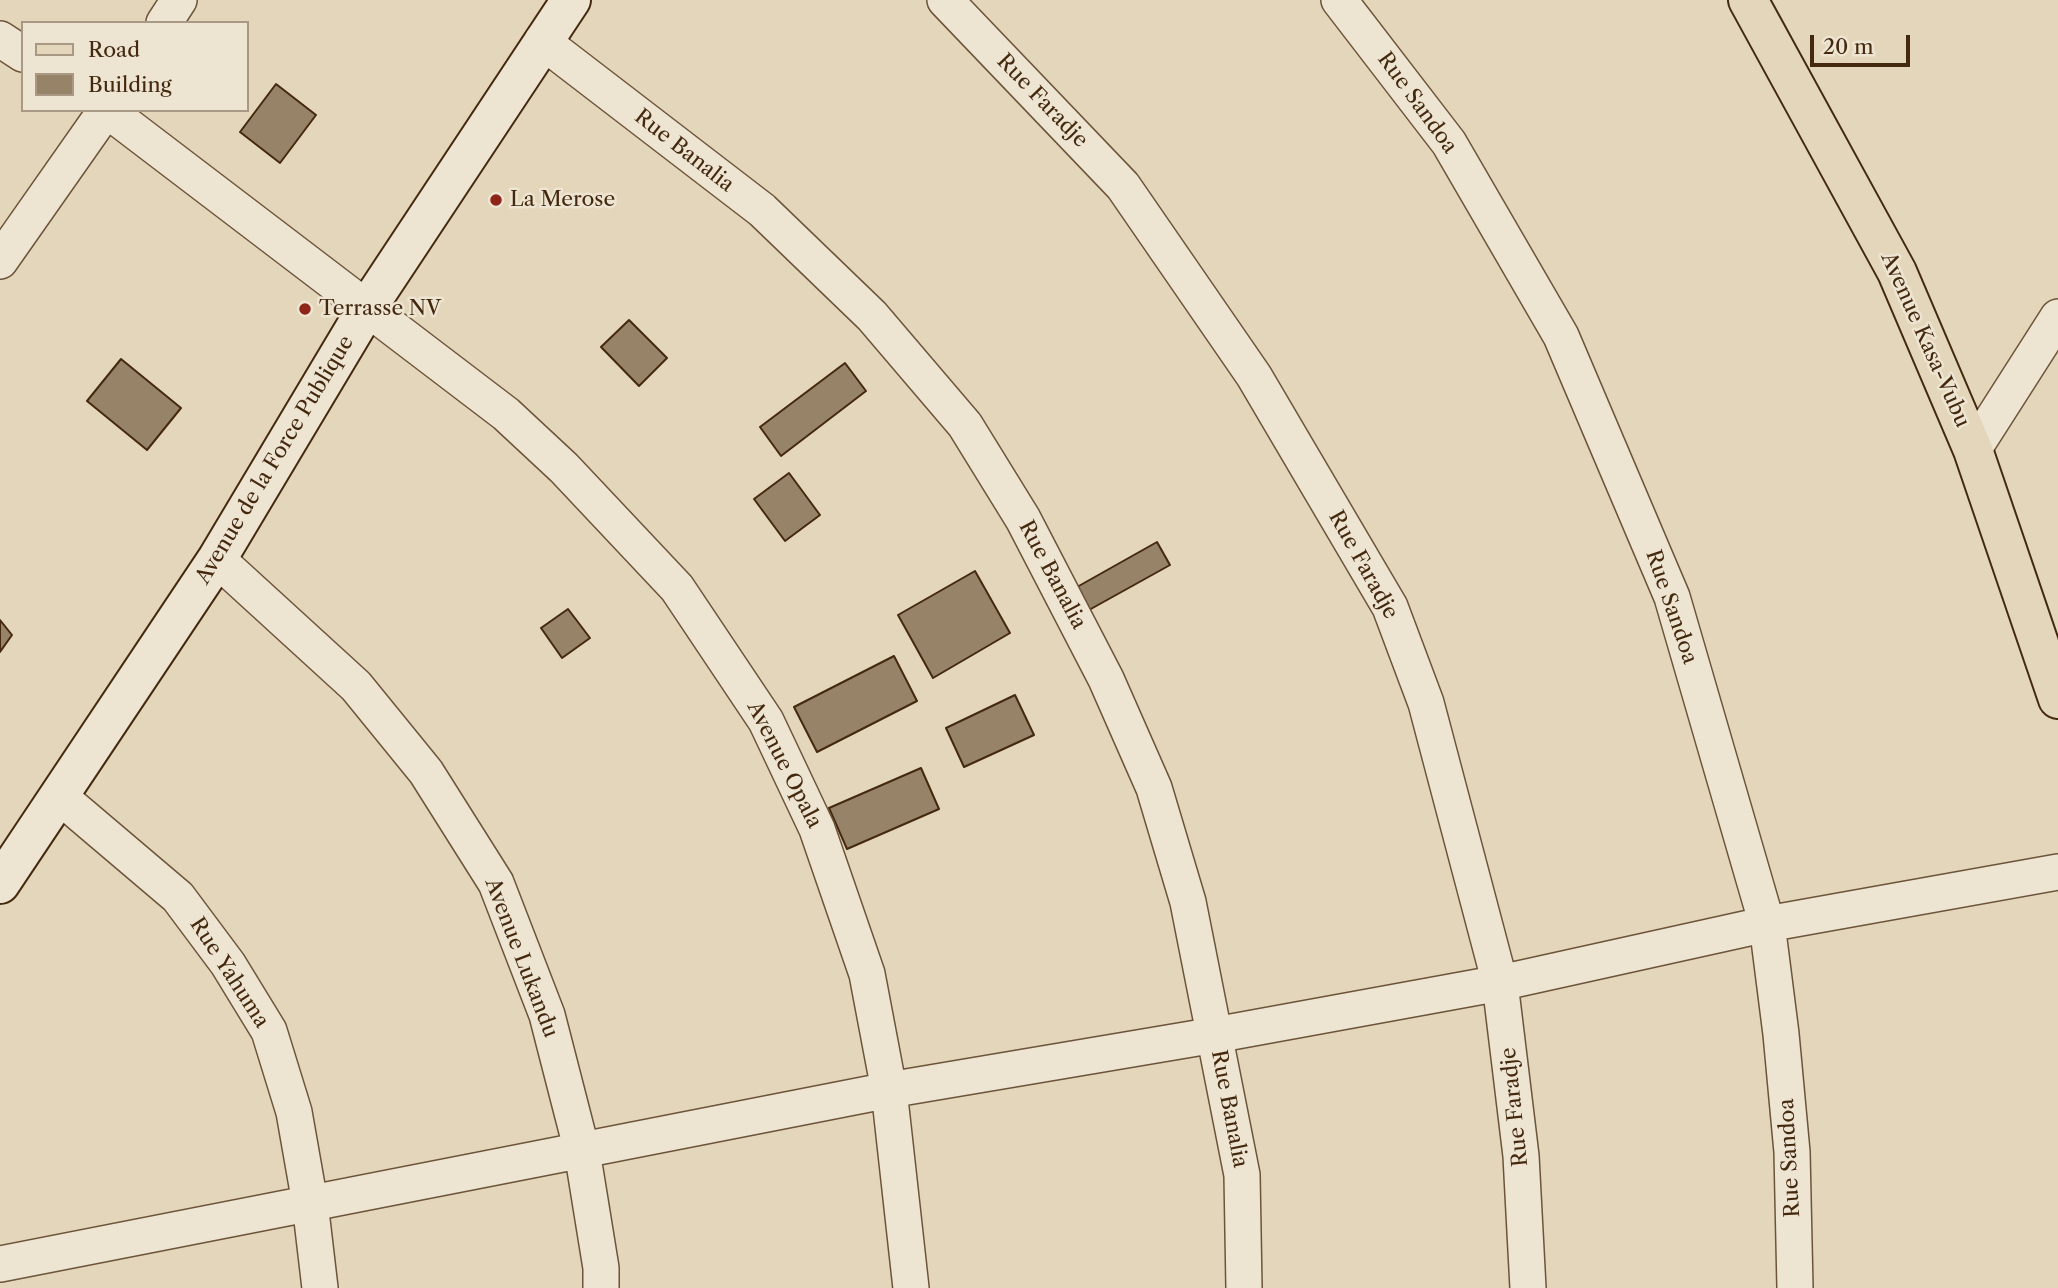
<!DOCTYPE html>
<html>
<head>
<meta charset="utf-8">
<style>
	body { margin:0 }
	#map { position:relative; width:2058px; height:1288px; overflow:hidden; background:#e4d6ba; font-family:"Libre Caslon Text",serif }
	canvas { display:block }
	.legend { position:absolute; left:21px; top:21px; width:228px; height:91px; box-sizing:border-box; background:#ede4d2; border:2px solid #a99984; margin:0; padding:9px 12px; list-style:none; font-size:21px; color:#44290f }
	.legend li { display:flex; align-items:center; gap:14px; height:35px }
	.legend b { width:35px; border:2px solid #a99984 }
	.scale { position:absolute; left:1810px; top:35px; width:100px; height:32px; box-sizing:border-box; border:4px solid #44290f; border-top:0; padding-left:9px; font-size:21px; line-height:24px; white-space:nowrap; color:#44290f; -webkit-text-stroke:5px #ede4d2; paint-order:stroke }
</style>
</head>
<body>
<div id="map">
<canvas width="2058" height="1288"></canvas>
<ul class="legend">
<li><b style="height:9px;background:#e4d6ba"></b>Road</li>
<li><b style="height:19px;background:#978368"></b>Building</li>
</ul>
<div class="scale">20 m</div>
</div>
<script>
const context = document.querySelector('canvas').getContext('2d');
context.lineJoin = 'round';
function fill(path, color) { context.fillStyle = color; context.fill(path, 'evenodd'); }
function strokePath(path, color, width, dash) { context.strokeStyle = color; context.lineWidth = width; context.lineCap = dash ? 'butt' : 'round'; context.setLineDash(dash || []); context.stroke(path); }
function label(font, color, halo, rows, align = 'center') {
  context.font = font + ' "Libre Caslon Text",serif'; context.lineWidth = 5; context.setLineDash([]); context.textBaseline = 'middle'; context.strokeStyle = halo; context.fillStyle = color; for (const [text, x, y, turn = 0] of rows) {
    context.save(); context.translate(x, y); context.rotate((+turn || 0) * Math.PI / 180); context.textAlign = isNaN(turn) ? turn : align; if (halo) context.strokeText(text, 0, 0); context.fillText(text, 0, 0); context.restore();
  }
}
const building = new Path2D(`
	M276,84L316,115L280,163L240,132Z
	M629,320L667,358L639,386L601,347Z
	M121,359L181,408L147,450L87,401Z
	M845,363L866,391L781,456L760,427Z
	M789,473L820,515L785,541L754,499Z
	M1157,542L1170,565L1089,610L1077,587Z
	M975,571L1010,633L933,678L898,615Z
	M568,609L590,638L562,658L541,628Z
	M0,620L12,635L0,652Z
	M894,656L917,701L817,752L794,707Z
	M1015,695L1034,735L964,767L946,728Z
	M921,768L939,809L847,849L829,808Z`);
const street = new Path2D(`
	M945,0L1123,186L1254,376L1390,607L1426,703L1500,983L1521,1156L1528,1288
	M1339,0L1449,143L1561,336L1672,597L1767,924L1781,1034L1792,1152L1795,1288
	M164,23L179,0
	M0,39L23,54
	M542,41L762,210L872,316L965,425L1023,519L1106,679L1154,788L1188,902L1242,1175L1244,1288
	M107,110L506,414L564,468L677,588L766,721L817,829L867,974L889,1090L911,1288
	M0,261L106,110
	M1973,450L2058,317
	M217,559L356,686L426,772L496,883L547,1015L582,1151L601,1268V1288
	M59,796L178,897L228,964L269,1031L294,1112L310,1203L320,1288
	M0,1264L889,1090L1215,1035L1500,983L1767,924L2058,872`);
const secondary = new Path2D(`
	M0,884L217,559L367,308L571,0`);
const primary = new Path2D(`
	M1748,0L1897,272L1973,450L2058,699`);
const markers = [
	[496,200,7,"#8f2418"],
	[305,309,7,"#8f2418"]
];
const streetNames = [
	["Rue Faradje",1042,101,46],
	["Rue Sandoa",1417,103,54],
	["Rue Banalia",684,151,38],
	["Avenue Kasa-Vubu",1925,340,66],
	["Avenue de la Force Publique",275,460,-59],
	["Rue Faradje",1363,565,61],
	["Rue Banalia",1052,575,62],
	["Rue Sandoa",1671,607,71],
	["Avenue Opala",784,765,63],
	["Avenue Lukandu",521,958,69],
	["Rue Yahuma",229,973,57],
	["Rue Faradje",1515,1107,-96],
	["Rue Banalia",1229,1109,79],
	["Rue Sandoa",1790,1158,-93]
];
const poiNames = [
	["La Merose",510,200],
	["Terrasse NV",319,309]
];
fill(building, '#978368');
strokePath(building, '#44290f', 2);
strokePath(street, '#6c543a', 38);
strokePath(secondary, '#44290f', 42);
strokePath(primary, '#44290f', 42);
strokePath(street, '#ede4d2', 35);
strokePath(secondary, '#ede4d2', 38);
strokePath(primary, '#e4d6ba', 38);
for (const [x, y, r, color] of markers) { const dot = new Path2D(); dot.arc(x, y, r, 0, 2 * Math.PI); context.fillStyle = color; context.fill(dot); strokePath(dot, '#ede4d2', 2.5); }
label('21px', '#44290f', '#ede4d2', streetNames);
label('21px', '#44290f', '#ede4d2', poiNames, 'left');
</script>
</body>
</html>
